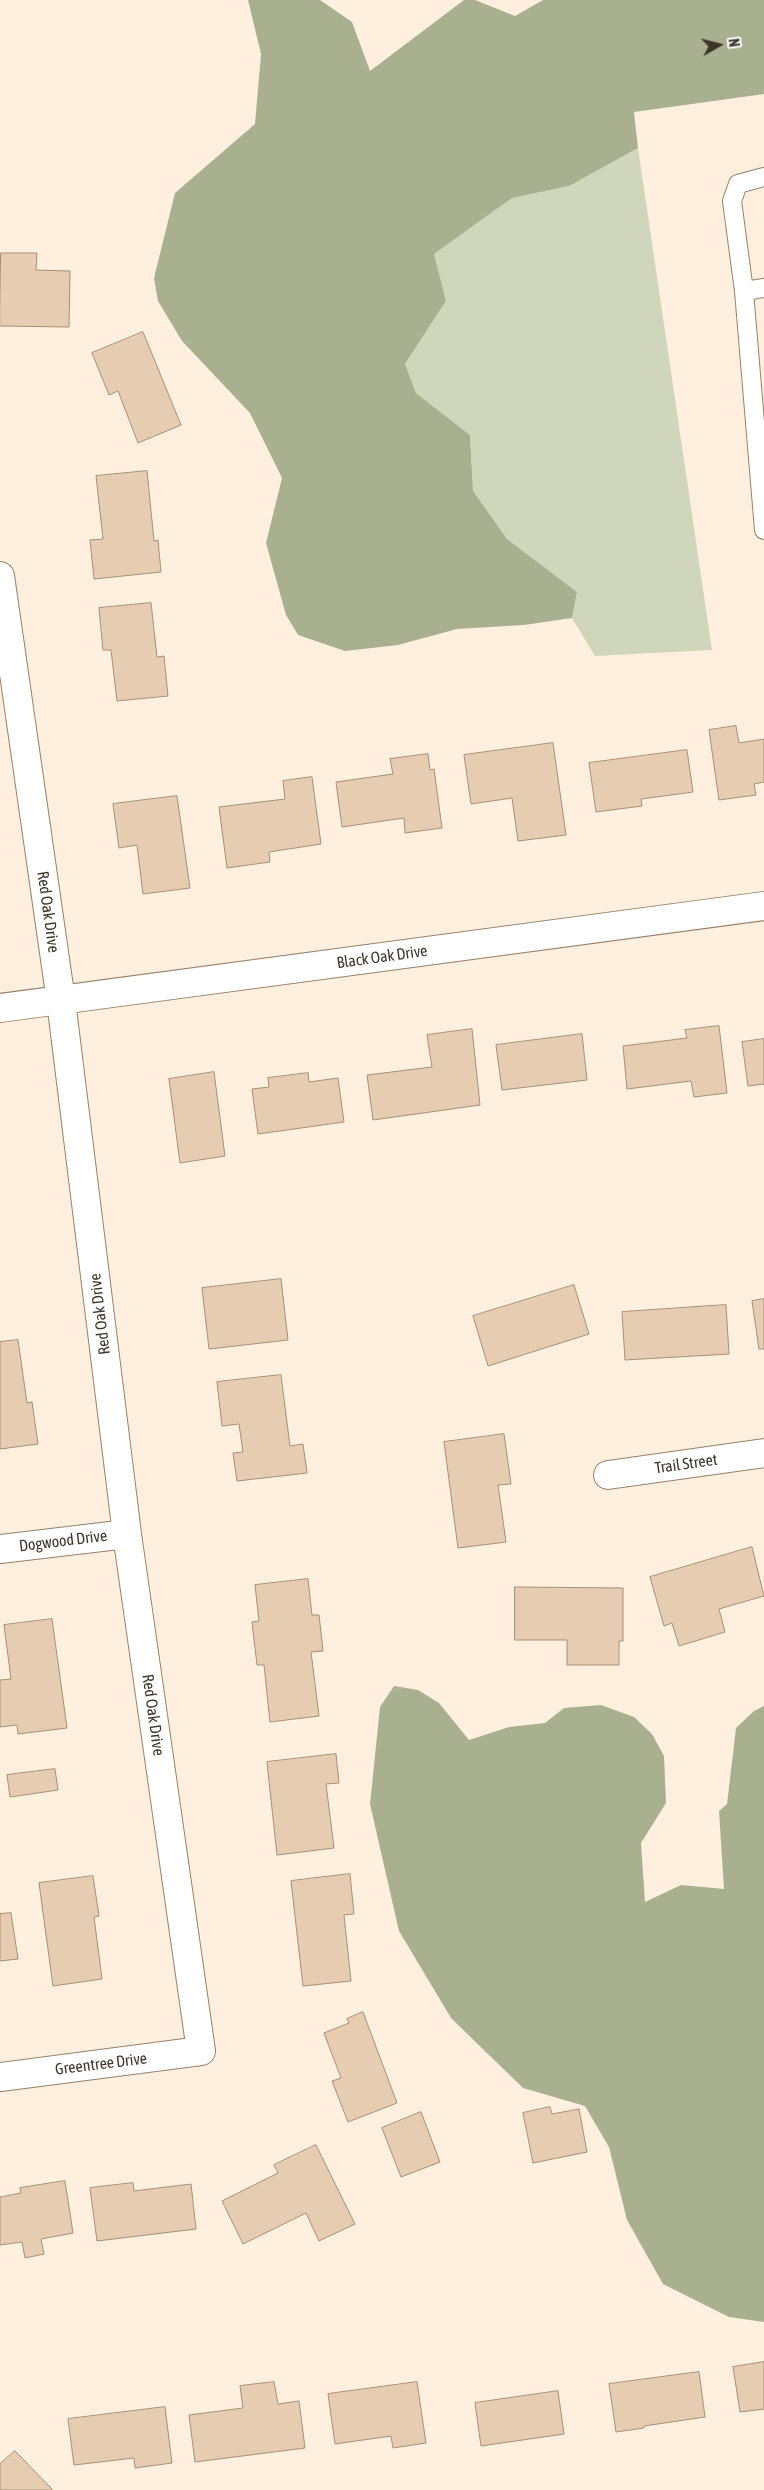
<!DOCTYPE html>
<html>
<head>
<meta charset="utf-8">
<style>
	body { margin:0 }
	#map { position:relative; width:764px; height:2490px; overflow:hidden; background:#feefde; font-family:"Asap Condensed",sans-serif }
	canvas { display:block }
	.north { position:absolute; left:694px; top:20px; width:50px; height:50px; -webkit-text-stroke:4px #fff; paint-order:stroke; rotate:82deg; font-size:14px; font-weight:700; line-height:20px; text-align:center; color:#3f352a }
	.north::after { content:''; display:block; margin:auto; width:18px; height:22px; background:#3f352a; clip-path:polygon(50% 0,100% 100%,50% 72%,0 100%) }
</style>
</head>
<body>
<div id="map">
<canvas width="764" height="2490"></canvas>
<div class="north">N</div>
</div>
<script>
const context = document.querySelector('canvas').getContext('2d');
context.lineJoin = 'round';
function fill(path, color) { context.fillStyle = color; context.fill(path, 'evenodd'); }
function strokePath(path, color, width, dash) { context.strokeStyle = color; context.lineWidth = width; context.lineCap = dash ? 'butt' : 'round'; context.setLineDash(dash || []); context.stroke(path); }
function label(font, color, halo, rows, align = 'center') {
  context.font = font + ' "Asap Condensed",sans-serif'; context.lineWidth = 5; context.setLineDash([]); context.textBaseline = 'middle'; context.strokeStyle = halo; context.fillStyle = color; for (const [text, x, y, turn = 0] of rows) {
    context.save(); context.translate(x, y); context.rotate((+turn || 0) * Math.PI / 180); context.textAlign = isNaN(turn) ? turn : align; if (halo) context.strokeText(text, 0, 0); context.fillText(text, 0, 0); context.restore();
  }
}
const green = new Path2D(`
	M638,148L712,650L595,656L572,618L577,592L507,539L473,491L470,435L416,393L405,364L446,301L434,254L512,198L569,186Z`);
const forest = new Path2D(`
	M248,0H320L352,22L370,71L464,0H475L515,16L543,0H764V94L634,112L638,148L569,186L512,198L434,254L446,301L405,364L416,393L470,435L473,491L507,539L577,592L572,618L524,625L457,629L398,645L345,651L298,635L286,615L266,543L282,478L250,413L182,341L158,301L154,278L175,193L255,124L261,54Z
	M394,1686L418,1690L439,1703L469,1740L509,1727L545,1723L564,1708L601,1705L634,1717L652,1734L664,1756L666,1803L641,1843L645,1902L681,1885L724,1889L719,1811L727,1804L736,1728L754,1711L764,1706V2322L729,2317L663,2284L627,2220L609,2147L585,2106L523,2088L451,2018L399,1931L370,1804L380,1707Z`);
const building = new Path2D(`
	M1,253H37L36,270L70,271L69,327L0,326Z
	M143,332L181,425L138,443L118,391L109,395L92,353Z
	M147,471L154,541L158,540L161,572L94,579L90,540L103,539L96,476Z
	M151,603L157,657L164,656L168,696L117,701L111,650H103L99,608Z
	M736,726L739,743L764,739V782L754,784L756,795L719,800L709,730Z
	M553,743L566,835L518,841L512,798L471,804L464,755Z
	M687,750L693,792L641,799L642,806L596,812L589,763Z
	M428,754L430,770L434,769L442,828L405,833L404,818L342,827L336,782L393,774L390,759Z
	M312,777L321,844L269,852L270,862L227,868L219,807L285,799L283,781Z
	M177,796L190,888L143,894L137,845L119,848L113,804Z
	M719,1026L727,1093L694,1097L691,1081L627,1089L623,1046L687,1038L685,1030Z
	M472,1029L480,1105L373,1120L367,1075L432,1067L427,1035Z
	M582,1034L587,1080L502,1090L496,1045Z
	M764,1039V1084L748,1086L742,1042Z
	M214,1072L225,1156L180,1163L169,1079Z
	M308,1073L309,1082L338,1078L344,1122L258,1134L252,1089L269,1087L268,1078Z
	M281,1279L288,1340L209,1349L202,1288Z
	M574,1285L589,1334L488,1366L473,1316Z
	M764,1299V1349H759L752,1301Z
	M726,1305L729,1354L625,1360L622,1312Z
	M18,1340L27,1403L32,1402L38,1444L0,1449V1342Z
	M281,1375L290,1446L303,1444L307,1473L237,1481L233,1453L243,1452L239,1424L222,1426L217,1382Z
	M504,1434L511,1484L498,1485L506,1542L458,1548L444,1442Z
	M752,1547L764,1596L719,1609L725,1632L679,1646L672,1623L664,1626L650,1577Z
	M308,1579L312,1615H319L323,1651L311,1652L319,1716L270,1722L264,1665H257L252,1622L259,1621L255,1585Z
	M515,1587L623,1588V1641H619V1665H567V1640H515Z
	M52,1619L67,1728L18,1734L17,1725L0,1727V1680L11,1679L4,1625Z
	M336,1754L339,1783L326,1784L334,1848L277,1855L267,1762Z
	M55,1769L58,1790L10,1797L7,1775Z
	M350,1874L354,1914L344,1915L351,1981L303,1986L291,1881Z
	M93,1876L99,1916L94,1917L102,1979L53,1986L39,1883Z
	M11,1913L18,1959L0,1961V1914Z
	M363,2012L397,2103L348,2122L332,2081L341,2078L324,2033L349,2023L347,2019Z
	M550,2107L552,2114L579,2109L587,2152L533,2163L523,2113Z
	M421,2112L440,2162L401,2177L382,2128Z
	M316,2145L355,2224L319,2241L306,2213L243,2244L222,2201L278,2173L274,2165Z
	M65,2181L73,2233L41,2239L44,2254L25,2258L22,2242L0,2245V2197L21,2193L20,2188Z
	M133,2183L134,2191L191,2184L196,2229L97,2241L90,2188Z
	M764,2362V2409L740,2412L733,2367Z
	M699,2372L705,2417L644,2426V2428L616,2432L609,2384Z
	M274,2382L278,2404L299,2401L305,2448L195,2462L189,2415L243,2408L240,2386Z
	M417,2382L426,2443L393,2448L391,2436L335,2444L328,2394Z
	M558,2391L564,2434L481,2446L475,2403Z
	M165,2407L172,2463L135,2468L134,2458L74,2465L68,2419Z
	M15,2451L52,2489V2490H0V2464Z`);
const lane = new Path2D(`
	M764,288L744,291L764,530
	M744,291L732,201L738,184L764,177`);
const street = new Path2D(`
	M0,576L61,1001L127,1534L201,2051L0,2077
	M0,1008L764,906
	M608,1475L764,1453
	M0,1549L127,1534`);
const streetNames = [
	["Red Oak Drive",48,912,82],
	["Black Oak Drive",382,957,-8],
	["Red Oak Drive",100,1314,-97],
	["Trail Street",686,1464,-8],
	["Dogwood Drive",63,1541,-7],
	["Red Oak Drive",153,1715,82],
	["Greentree Drive",101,2064,-7]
];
fill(green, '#cfd6bb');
fill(forest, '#a8b08f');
fill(building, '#e6cdb1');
strokePath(building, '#a68f75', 1);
strokePath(lane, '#988168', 20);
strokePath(street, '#988168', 30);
strokePath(lane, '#fff', 18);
strokePath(street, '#fff', 28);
label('16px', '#3f352a', '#fff', streetNames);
</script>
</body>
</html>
